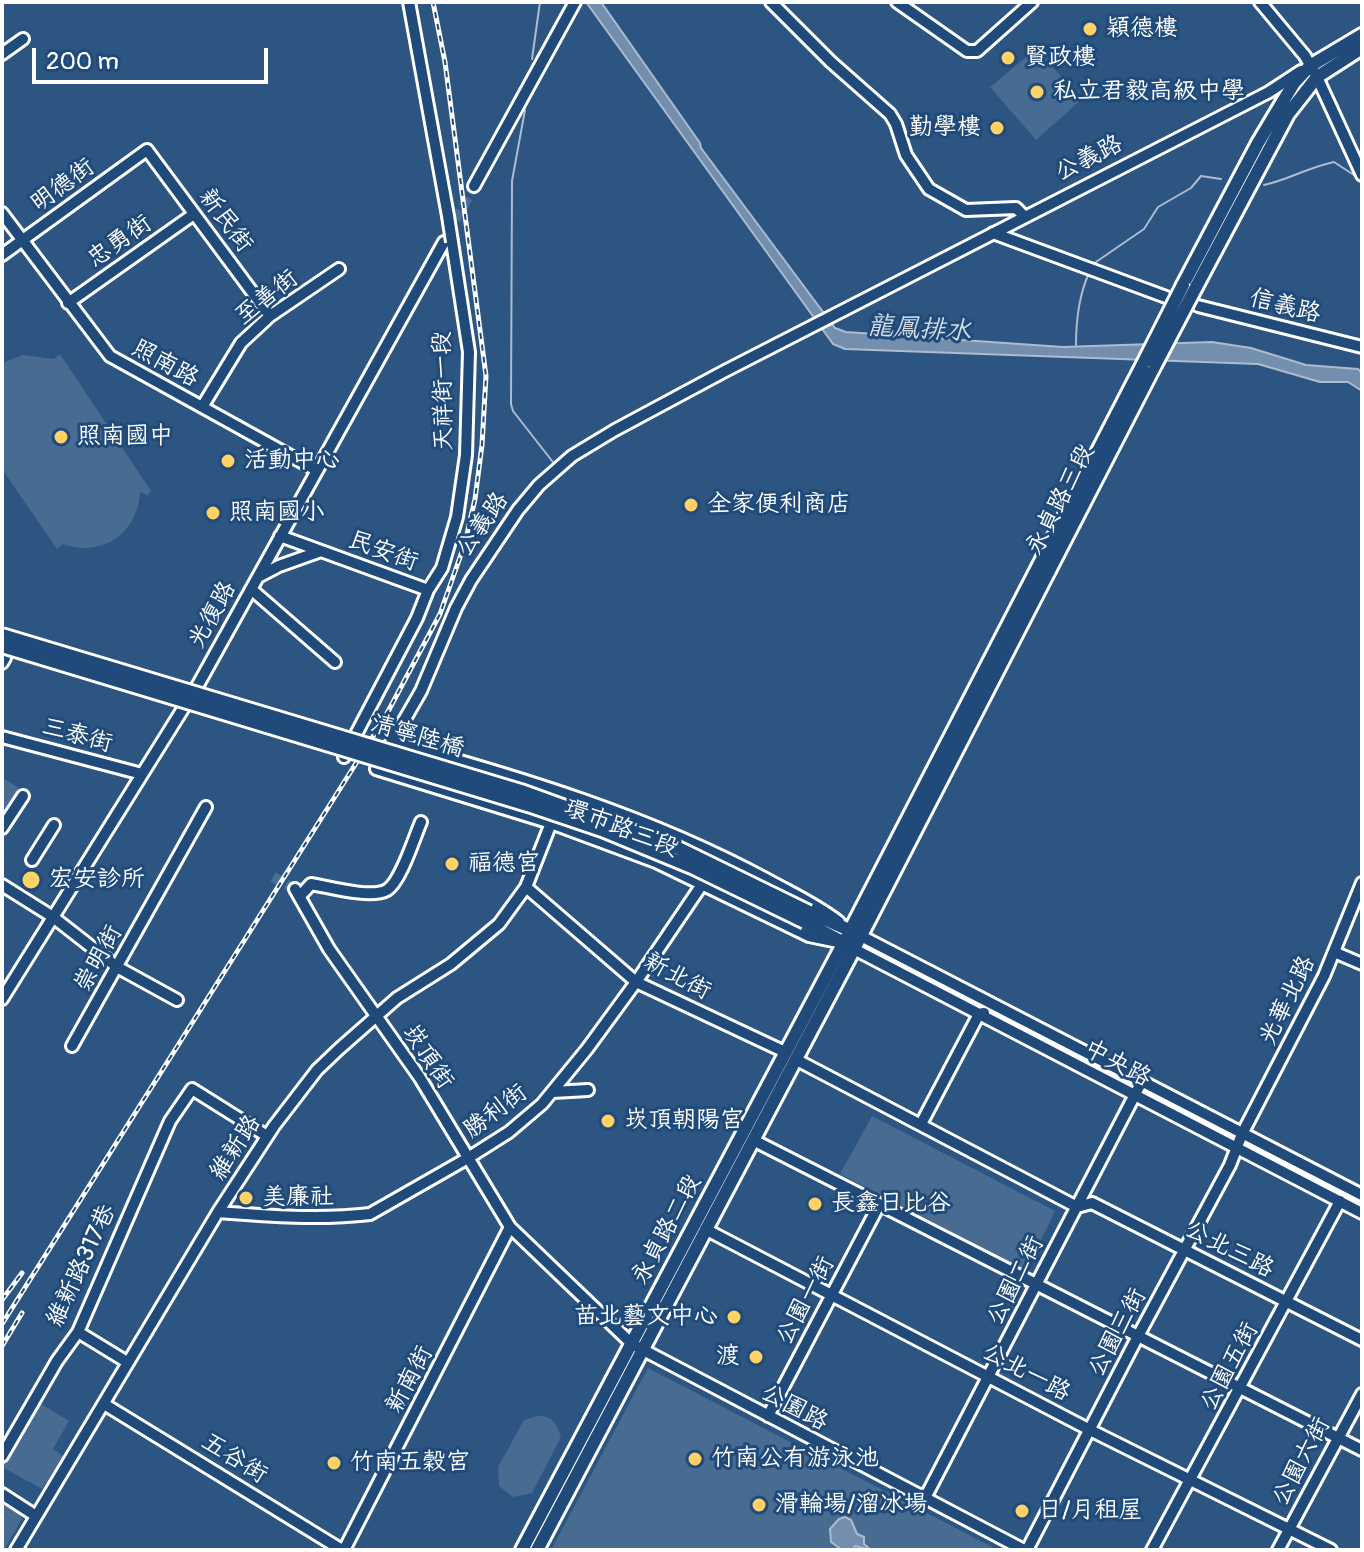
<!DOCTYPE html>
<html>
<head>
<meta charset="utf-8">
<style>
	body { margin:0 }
	#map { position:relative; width:1364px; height:1552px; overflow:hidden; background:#2c5582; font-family:Pangolin,sans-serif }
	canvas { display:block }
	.frame { position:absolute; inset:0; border:4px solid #fff; pointer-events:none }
	.scale { position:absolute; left:32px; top:48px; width:236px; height:36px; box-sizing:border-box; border:4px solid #fff; border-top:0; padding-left:10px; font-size:24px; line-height:28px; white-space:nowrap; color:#fff; -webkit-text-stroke:6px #1f4a7a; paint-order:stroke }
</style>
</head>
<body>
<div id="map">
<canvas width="1364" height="1552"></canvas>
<div class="frame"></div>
<div class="scale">200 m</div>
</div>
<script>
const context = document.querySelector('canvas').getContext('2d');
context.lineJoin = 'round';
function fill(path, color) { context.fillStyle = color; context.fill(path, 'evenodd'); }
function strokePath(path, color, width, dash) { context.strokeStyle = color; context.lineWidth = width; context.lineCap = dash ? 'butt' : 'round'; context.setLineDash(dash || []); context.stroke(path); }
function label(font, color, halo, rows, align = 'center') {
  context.font = font + ' Pangolin,"LXGW WenKai TC",sans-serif'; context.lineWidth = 6; context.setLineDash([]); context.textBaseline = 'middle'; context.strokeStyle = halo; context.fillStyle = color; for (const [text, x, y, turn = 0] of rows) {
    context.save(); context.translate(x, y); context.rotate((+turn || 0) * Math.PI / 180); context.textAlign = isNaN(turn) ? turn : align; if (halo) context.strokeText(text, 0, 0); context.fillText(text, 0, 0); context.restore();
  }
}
const green = new Path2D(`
	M1036,49L1082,99L1036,140L990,87Z
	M60,354L151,491L148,495L140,492C138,533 102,558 63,544L57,549L2,469V363L23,355L54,359Z
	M2,777L20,789L2,819Z
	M872,1116L1055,1211L1026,1271L840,1174Z
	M648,1368L998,1550H551Z
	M36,1401L69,1421L53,1449L64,1457L42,1489L2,1467V1459Z
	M537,1416C552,1415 557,1424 561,1437L532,1493L513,1497L499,1486L498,1467L524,1420Z
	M2,1500L20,1510L22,1519L4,1550Z`);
const water = new Path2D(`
	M586,2H601L700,143L701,148L835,328L846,332L1063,347L1212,342L1251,348L1306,365L1358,369L1362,373V391L1348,382H1320L1258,364L845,349L833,344Z
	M845,1517L851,1520L857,1534L864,1537V1544L871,1550L855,1546L853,1550H842L831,1542L830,1529L839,1519Z`);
const stream = new Path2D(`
	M532,59L540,2
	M525,110L512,181L511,404L513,411L556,466
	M1264,185C1288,180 1309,167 1334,162L1357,177
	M1093,264L1144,229L1158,207L1191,188L1201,176L1221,179
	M1076,345C1076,321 1079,295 1089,273`);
const minorTunnel = new Path2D(`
	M449,233L474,186
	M273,877L295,889`);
const minor = new Path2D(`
	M409,2L448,216
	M771,2L831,62L890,114L896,124L906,155L929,189L966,210L1016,208L1025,217
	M897,2L967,51H977L1032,2
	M1260,2L1305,56L1317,77L1362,175
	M2,54L23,39
	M474,186L575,2
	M2,213L110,356L316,470
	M993,233L1166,297
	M2,255L147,150L270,316
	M68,303L194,214
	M1198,306L1362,347
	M202,407L241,343L270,316L339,269
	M280,536L428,590
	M258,577L279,566L321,551
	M251,589L335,662
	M2,663L5,658
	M2,737L142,774
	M393,742C520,777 649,816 766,879C791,893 816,904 839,922
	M344,757L417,618L428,590L442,568L457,517L466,455L469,352L452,242
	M2,828L23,796
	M32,860L54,825
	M2,885L53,917L117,967L177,1000
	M526,887L636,982L785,1052
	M295,889L329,949L420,1078L510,1227L632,1344L1024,1550
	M300,896L311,884C329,887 371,899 387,890C401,881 414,838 421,822
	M861,936L1362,1195
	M838,942L809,936L656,862L551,823L376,769L421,691L456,608L471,580L518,510L539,485L572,456L615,430L725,371L1269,92L1301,71
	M854,949L1362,1213
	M1334,952L1362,964
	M2,999L199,683L444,242
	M72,1046L206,807
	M795,1059L1077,1207L1092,1203L1362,1340
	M553,1092L588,1090
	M921,1124L979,1014L984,1013
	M753,1140L1362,1450
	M218,1212C269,1216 320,1220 370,1214L468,1158L509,1132L542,1104L587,1049L636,982L703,883
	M705,1229L1090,1430L1331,1550
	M78,1332L127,1362
	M104,1404L342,1550
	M768,1416L879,1205
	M2,1456L57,1361L78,1332L170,1121L192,1089L267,1136
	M2,1494L36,1516
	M925,1498L1141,1083
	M16,1550L218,1212L274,1126L317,1070L339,1049L397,998L451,964L499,924L526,887L551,823
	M344,1550L510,1227
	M1027,1550L1137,1338L1230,1165L1242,1134L1324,976L1362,883
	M1152,1550L1340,1201
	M1278,1550L1362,1394`);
const major = new Path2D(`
	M1183,285L1258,143L1294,83L1310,66L1362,35
	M1196,287L1288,114L1317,77L1362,48
	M809,912L858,934
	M805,922L848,945
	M522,1550L850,931L1143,364
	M537,1550L854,949L1155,365`);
const rail = new Path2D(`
	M2,1300L22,1273
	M2,1324L384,719L440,614L465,543L475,499L482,445L486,376L445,62L433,2
	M2,1346L22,1313`);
const minorBridge = new Path2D(`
	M448,216L452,242`);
const majorBridge = new Path2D(`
	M1143,364L1183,285
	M1155,365L1196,287
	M2,635L521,791L678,848L809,912
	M2,646L534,807L602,830L694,868L805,922`);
const markers = [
	[1090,29,8,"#ffd166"],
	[1008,58,8,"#ffd166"],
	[1037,92,8,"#ffd166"],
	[997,128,8,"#ffd166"],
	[61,437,8,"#ffd166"],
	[228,461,8,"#ffd166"],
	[691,505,8,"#ffd166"],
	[213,513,8,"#ffd166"],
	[452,864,8,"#ffd166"],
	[31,880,10,"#ffd166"],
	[608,1121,8,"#ffd166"],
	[246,1198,8,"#ffd166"],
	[815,1204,8,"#ffd166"],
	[734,1317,8,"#ffd166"],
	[756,1357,8,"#ffd166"],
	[695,1459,8,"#ffd166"],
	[334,1463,8,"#ffd166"],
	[759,1505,8,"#ffd166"],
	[1022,1511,8,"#ffd166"]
];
const poiNames = [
	["穎德樓",1106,29],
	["賢政樓",1024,58],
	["私立君毅高級中學",1053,92],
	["勤學樓",981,128,"right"],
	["照南國中",77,437],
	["活動中心",244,461],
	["全家便利商店",707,505],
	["照南國小",229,513],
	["福德宮",468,864],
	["宏安診所",49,880],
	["崁頂朝陽宮",624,1121],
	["美廉社",262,1198],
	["長鑫日比谷",831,1204],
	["苗北藝文中心",718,1317,"right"],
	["渡",740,1357,"right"],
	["竹南公有游泳池",711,1459],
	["竹南五穀宮",350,1463],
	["滑輪場/溜冰場",775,1505],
	["日/月租屋",1038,1511]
];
const streetNames = [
	["公義路",1089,159,-27],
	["明德街",63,186,-36],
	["新民街",225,221,53],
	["忠勇街",120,242,-35],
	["至善街",267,298,-38],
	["信義路",1285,307,14],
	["照南路",165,364,29],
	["天祥街一段",444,391,-91],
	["永貞路三段",1061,500,-63],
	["公義路",483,525,-55],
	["民安街",383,552,20],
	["光復路",213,615,-61],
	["三泰街",77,736,15],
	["清寧陸橋",417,737,16],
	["環市路三段",621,829,21],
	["崇明街",99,959,-61],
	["新北街",677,977,28],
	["光華北路",1288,1001,-64],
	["崁頂街",427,1057,56],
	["中央路",1117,1064,28],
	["勝利街",496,1112,-37],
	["維新路",236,1148,-57],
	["永貞路二段",667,1230,-62],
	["公北三路",1229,1250,27],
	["維新路317巷",82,1266,-65],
	["公園二街",1016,1281,-63],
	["公園一街",806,1301,-62],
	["公園三街",1118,1333,-62],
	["公園五街",1230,1367,-62],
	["公北一路",1026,1373,28],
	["新南街",410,1380,-62],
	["公園路",794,1408,28],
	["五谷街",234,1459,32],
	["公園六街",1302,1462,-62]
];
const waterNames = [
	["龍鳳排水",919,330,3]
];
fill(green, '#486b92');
fill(water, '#748fad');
strokePath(water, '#acbcce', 2);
strokePath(stream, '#acbcce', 2);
strokePath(minorTunnel, '#4c6e95', 10, [10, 5]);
strokePath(minor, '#fff', 16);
strokePath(major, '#fff', 18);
strokePath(minor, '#1f4a7a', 10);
strokePath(major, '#1f4a7a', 12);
strokePath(rail, '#fff', 5);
strokePath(rail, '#1f4a7a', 2, [6]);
strokePath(minorBridge, '#fff', 16, []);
strokePath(majorBridge, '#fff', 18, []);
strokePath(minorBridge, '#1f4a7a', 10);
strokePath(majorBridge, '#1f4a7a', 12);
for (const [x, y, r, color] of markers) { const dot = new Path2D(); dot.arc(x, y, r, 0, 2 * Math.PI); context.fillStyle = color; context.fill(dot); strokePath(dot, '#1f4a7a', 3); }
label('24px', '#fff', '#1f4a7a', poiNames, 'left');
label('24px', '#fff', '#1f4a7a', streetNames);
label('italic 26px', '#d5dde6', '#1f4a7a', waterNames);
</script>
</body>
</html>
